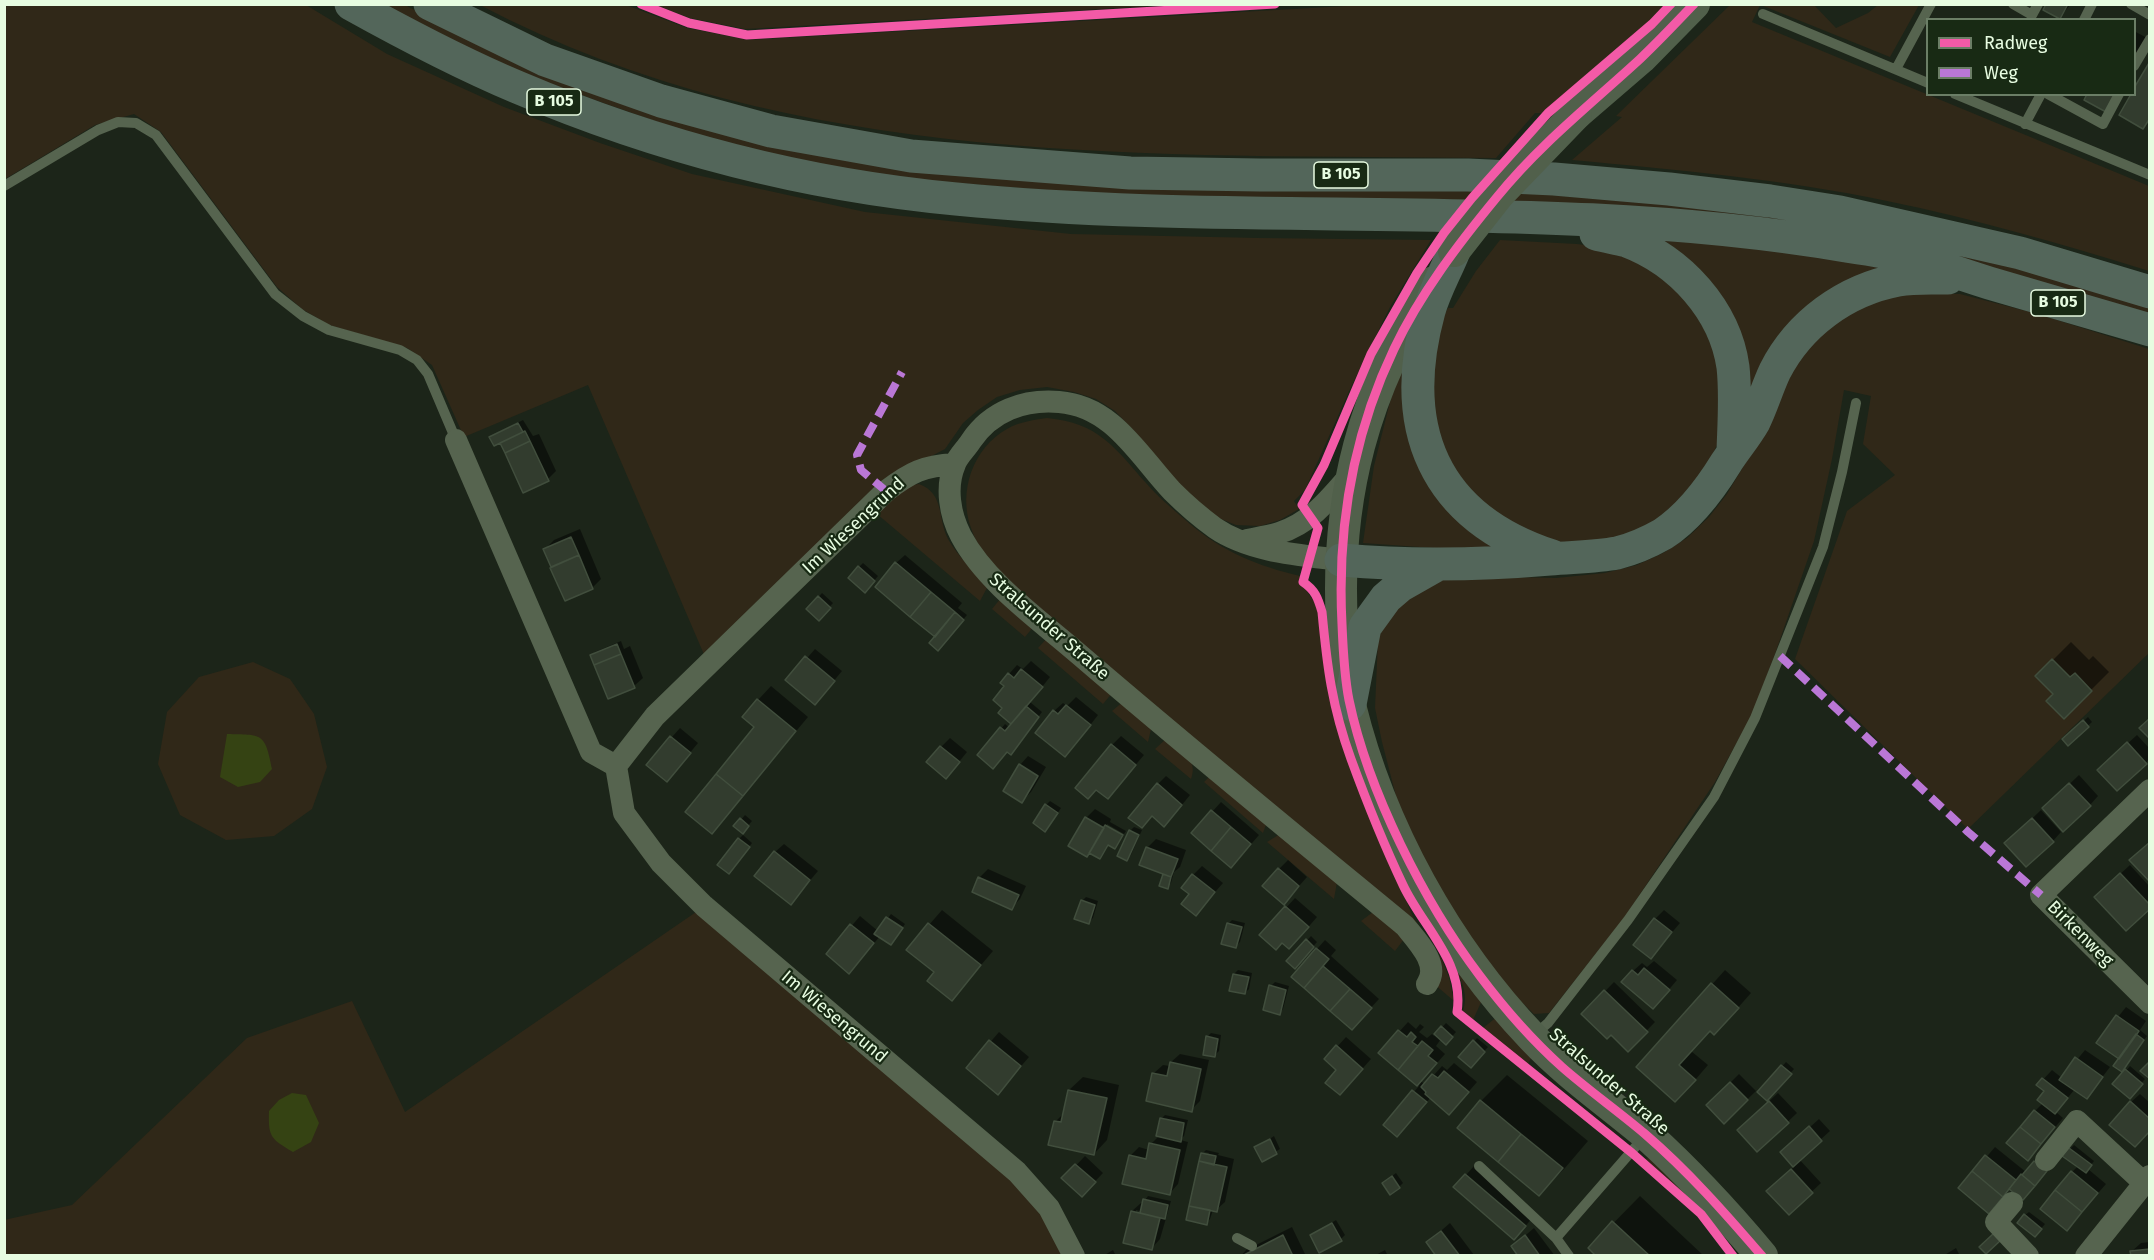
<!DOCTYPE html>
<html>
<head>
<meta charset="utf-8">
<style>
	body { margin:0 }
	#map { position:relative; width:2154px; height:1260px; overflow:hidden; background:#1c2519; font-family:"Fira Sans",sans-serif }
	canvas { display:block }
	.frame { position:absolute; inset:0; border:6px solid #e7fce1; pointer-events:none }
	.legend { position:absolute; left:1926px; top:18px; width:210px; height:78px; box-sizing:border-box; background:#182a14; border:2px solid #6b7e66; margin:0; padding:8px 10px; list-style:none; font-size:18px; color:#e7fce1 }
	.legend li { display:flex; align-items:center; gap:12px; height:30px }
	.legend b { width:30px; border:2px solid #6b7e66 }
</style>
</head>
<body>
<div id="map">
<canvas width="2154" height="1260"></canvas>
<div class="frame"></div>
<ul class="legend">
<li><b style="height:8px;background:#f35aa7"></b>Radweg</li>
<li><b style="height:8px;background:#ba77d6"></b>Weg</li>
</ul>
</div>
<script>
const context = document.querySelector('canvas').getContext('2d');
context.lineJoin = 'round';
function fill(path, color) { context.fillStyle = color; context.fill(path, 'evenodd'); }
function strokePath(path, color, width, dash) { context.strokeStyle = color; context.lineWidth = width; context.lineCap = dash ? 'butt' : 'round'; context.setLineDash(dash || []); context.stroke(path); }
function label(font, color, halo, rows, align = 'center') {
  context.font = font + ' "Fira Sans",sans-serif'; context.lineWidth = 4.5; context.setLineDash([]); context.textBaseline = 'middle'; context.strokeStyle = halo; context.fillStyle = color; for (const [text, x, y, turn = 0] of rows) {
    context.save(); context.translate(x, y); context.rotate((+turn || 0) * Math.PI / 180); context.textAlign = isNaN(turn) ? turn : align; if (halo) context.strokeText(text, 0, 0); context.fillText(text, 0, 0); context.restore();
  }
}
const green = new Path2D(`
	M4,5H306L387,54L504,107L600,143L692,174L865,212L1071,234L1259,238L1431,240L1390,307L1351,387L1305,490L1294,501L1299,509L1280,520L1260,526L1236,525L1211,515L1176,482L1137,434L1115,411L1096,399L1074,392L1047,387L1020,390L997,397L978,410L963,423L945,449L887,479L706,659L588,385L464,437L432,365L407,348L329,325L302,309L277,287L161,132L134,114L95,125L5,179Z
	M380,5H405L486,48L709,129L1463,189L1654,199L1882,232L2149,304V317L1879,245L1133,197L894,178L774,156L706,139L507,69Z
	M480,5H626L687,28L748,40L1364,5H1664L1648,22L1542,113H1535L1496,158C1153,154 792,170 480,5Z
	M656,5H1173L745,29L690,18Z
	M1730,5H1760L1752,22L2149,186V271C2063,244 1975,219 1887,201C1783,179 1677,170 1572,160L1622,117L1616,116Z
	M1761,5H1814L1836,28L1868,13L1878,5H1919L1890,57Z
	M1653,233L1866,264L1894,273L1873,278L1747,410Z
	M1500,240L1577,244L1607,248L1656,265L1717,336L1720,438L1708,465L1675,505L1647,527L1601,542H1553L1482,510L1433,437L1435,331L1448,308H1453L1476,271Z
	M1903,293L1960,294L2038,314L2149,349V653L1968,829L1795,659L1847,511L1895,475L1863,444L1871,396L1844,390L1832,459L1814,541L1775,654L1752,715L1715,782L1624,918L1549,1013L1534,1014L1505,986L1479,953L1415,847L1396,796L1382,742L1375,708L1378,640L1386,615L1428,582L1468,576L1556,578L1605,573L1637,565L1663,553L1687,538L1709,517L1727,494L1747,460L1793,359L1841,311Z
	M1407,357L1408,413L1505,553L1363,543L1374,466L1391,398Z
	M1047,418C1099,423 1114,447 1146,483C1159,498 1175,511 1190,524C1223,552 1258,566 1300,576L1299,584L1306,590L1314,602L1320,617L1325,671L1330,700L1337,727L1350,765L1413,917L1442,960L1449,977L1454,1001L1433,983L1437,964L1006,581C992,565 978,549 971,528C958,491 973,448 1007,429C1019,422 1033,420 1047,418Z
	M919,484C945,494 937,517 948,539C958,557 974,571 988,586L980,601L877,514L905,486Z
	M1001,598L1034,626L1025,637L992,609Z
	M1048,637L1113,692L1103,704L1038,648Z
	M253,662L290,679L314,714L327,767L312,809L274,836L226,840L180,815L158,764L167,712L199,677Z
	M1124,701L1152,725L1148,742L1112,711Z
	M1167,738C1180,749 1199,759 1191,779L1155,749Z
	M1211,775L1267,822L1263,833L1204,782Z
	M1280,834L1337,882L1334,899L1267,842Z
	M699,910L1012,1176L1041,1213L1066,1255L5,1256L4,1220L72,1205L247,1038L352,1001L405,1112Z
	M1373,912L1404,939L1395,951L1361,921Z
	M1455,960L1483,998L1473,1020L1463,1011C1465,1004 1466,997 1464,990C1462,979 1454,972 1455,960Z
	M1498,1016L1532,1056L1527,1066L1483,1028Z
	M1649,1158L1686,1186L1684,1196L1645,1159Z`);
const water = new Path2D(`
	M227,734C262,735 265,732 272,769L260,782L238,787L220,777Z
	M292,1093L306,1095L319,1123L311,1142L293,1152C271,1139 268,1137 269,1111L279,1100Z`);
const shadow = new Path2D(`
	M2048,4H2071L2060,17Z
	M2134,31L2149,39L2134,65Z
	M523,420L533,436L539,434L556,471L548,479L501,441L491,437L495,434Z
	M580,529L601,579L592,588L566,599L545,549L554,540Z
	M905,555L962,603L958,608L967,615L942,645L896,563Z
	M863,563L878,576L869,587L859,567Z
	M822,593L833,603L819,619L808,609Z
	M621,641L624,649L630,646L643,678L634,686L591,656L595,652Z
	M2071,642L2089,660L2093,656L2109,672L2064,717L2055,694L2037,676Z
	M815,649L842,671L823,694L788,680Z
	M1031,661L1050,677L1030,702L1042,712L1014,749L979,755L1005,724L1010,728L1013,724L1004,708L1009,674L1017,665L1023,669Z
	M771,686L808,717L712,832L756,727L758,700Z
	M1076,697L1098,715L1074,746L1054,711L1063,703L1067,706Z
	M2088,717L2092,722L2068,744L2064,739Z
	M680,728L698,743L675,771L648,764Z
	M2137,735L2150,749V759L2117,789L2108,761Z
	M1121,736L1144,755L1108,797L1112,745Z
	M950,738L967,752L954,768L941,747Z
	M1028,756L1046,767L1031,792L1022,801L1020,765Z
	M2079,775L2098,796L2090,805L2053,800Z
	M1166,776L1190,795L1173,816L1153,815L1158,784Z
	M1050,801L1061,808L1049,826L1046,805Z
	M1221,802L1259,835L1240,857L1193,833Z
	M1095,809L1111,819L1110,822L1126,831L1124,834L1107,824V828L1122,837L1115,847L1109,844L1100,857L1086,818Z
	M2041,810L2061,832L2053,841L2015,835Z
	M745,815L752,821L746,828L736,826Z
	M1134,827L1142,830L1131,855L1127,859L1130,831Z
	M743,835L752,843L733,868L739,839Z
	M1156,839L1186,850L1180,867L1174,872L1171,883L1167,887L1165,873L1147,848Z
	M784,844L818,871L791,903L775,852Z
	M1288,860L1307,877L1292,894L1279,869Z
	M2130,865L2150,887V907L2105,888Z
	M1202,866L1223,883L1196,914L1193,875Z
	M988,869L1026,886L1020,899L1011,908L979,878Z
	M1086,897L1098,901L1093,918L1089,922L1082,901Z
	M1295,898L1317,917L1298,939L1282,941L1261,935Z
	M942,910L993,951L952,999L936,972L908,949Z
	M1664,910L1680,923L1651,957L1655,919Z
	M891,914L905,924L895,939L880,936L858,963L828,954L860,916L878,931Z
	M1232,920L1245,923L1240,942L1236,946L1228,924Z
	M1311,936L1317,942L1295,967L1288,961Z
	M1325,940L1336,950L1331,956L1379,999L1352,1028L1293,976Z
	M1654,961L1677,980L1661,999L1633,971L1642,963L1647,967Z
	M1238,970L1252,973L1249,989L1245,993L1234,974Z
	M1725,970L1751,993L1728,1019L1710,1029L1691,1051L1708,1065L1689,1087L1638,1067Z
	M1275,982L1289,986L1283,1009L1279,1013L1271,986Z
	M1614,982L1655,1022L1628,1050L1611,1033L1583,1014Z
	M2126,1007L2146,1021L2140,1030L2147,1036L2125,1066V1053L2098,1042Z
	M1408,1022L1416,1029L1420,1024L1424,1027L1419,1032L1427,1038L1432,1034L1434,1036L1446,1023L1456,1032L1446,1043L1441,1039L1436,1046L1445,1054L1421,1081L1425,1085L1442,1066L1447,1070L1454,1063L1477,1082L1458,1104L1431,1097L1406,1127L1385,1125L1419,1086L1380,1053Z
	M999,1032L1029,1057L998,1093L968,1068Z
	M1211,1033L1221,1035L1219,1051L1215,1055L1207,1037Z
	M1346,1037L1371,1059L1348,1085L1338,1070L1326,1059Z
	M1477,1038L1488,1047L1474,1062L1460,1057Z
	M2085,1050L2110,1067L2087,1097L2075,1089L2056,1112L2063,1118L2028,1159L2035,1111L2043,1103L2046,1091L2038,1085L2052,1070L2062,1078Z
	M1180,1054L1209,1060L1200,1101L1191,1110L1154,1073L1163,1065L1170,1066L1171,1062Z
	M1786,1062L1794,1069L1767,1099L1759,1092Z
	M2130,1066L2145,1079L2130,1097L2115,1084Z
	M1739,1074L1756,1091L1724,1122L1708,1105Z
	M1507,1075L1588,1141L1565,1168L1539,1194L1481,1101Z
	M1083,1077L1119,1085L1107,1140L1094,1154L1055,1122L1064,1113L1069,1090Z
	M1778,1093L1797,1113L1758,1150L1748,1121Z
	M2140,1094L2150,1103V1130L2131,1102Z
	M1165,1115L1188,1120L1184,1136L1180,1140L1188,1142L1178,1184L1170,1193L1130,1156L1139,1147L1149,1150L1151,1144L1159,1136L1161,1119Z
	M1819,1119L1830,1131L1799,1159L1821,1183L1789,1213L1768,1191L1795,1166L1782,1152Z
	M1274,1136L1280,1149L1262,1160L1256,1148Z
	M2074,1145L2094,1161L2088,1169L2106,1184L2067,1229L2072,1172L2078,1166L2070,1149Z
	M1995,1147L2026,1172L2039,1158L2049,1166L2010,1188H1960Z
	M1206,1150L1219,1153L1218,1155L1234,1159L1225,1202L1216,1210H1213L1210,1219L1206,1223L1202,1154L1207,1156L1209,1153L1204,1152Z
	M1085,1156L1103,1173L1082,1195L1064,1178Z
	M1474,1166L1533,1217L1523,1229L1466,1175Z
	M1396,1173L1403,1183L1399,1187L1387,1180Z
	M1148,1196L1171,1201L1160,1239L1152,1248L1132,1211L1141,1203H1143ZM1136,1210L1147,1213V1216L1136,1214Z
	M1640,1196L1704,1256H1599L1590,1247Z
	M2029,1212L2045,1224L2039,1231L2025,1215Z
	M1336,1220L1345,1235L1341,1239L1312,1235Z
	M1450,1223L1474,1255V1256H1438L1428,1242Z
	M1292,1227L1305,1254L1304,1256H1241L1246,1250Z
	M1534,1228L1555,1256H1520L1513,1246Z
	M2150,1242V1256H2123L2132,1254V1251L2141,1243Z
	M1956,1248L1960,1256H1943Z
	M1113,1250L1116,1256H1103Z
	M1385,1250L1388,1256H1374Z`);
const building = new Path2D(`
	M2046,4H2068L2060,19L2043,10Z
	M2149,63L2150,118L2143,129L2119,115L2131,94H2134V88Z
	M2087,94H2116L2106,112L2084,100Z
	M518,423L523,432L494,446L489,437Z
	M525,431L530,441L505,453L500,443Z
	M530,441L549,481L523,493L505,453Z
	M571,537L579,555L551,567L543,549Z
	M579,555L593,589L565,601L550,568Z
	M895,562L931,592L910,617L875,587Z
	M858,566L875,581L865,593L848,578Z
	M931,592L955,612L935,637L910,617Z
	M818,596L831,608L819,621L806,609Z
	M955,612L964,620L938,651L929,643Z
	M617,644L621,654L594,665L590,655Z
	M621,654L635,688L608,699L594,665Z
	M805,656L835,681L815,705L785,680Z
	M2052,659L2070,677L2075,673L2092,691L2064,719L2046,701L2053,694L2035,676Z
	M1021,669L1043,687L1011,724L998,713L1002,708L993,700L1004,686L1000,683L1008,673L1014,678Z
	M757,699L796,731L743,796L716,774L754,727L742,717Z
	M1066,705L1091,725L1065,757L1035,733L1053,710L1058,714Z
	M1026,706L1039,717L1011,755L1007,752L993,769L977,755L1000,727L1005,731Z
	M2150,718V739L2139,728Z
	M2083,720L2089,727L2068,746L2062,739Z
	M670,736L691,753L667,782L646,765Z
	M2127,742L2147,764L2117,791L2097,770Z
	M1111,744L1136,765L1108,799L1096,790L1088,799L1075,788Z
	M940,746L960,762L946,779L926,762Z
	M1019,764L1038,776L1022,803L1003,791Z
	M716,774L743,796L712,834L685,812Z
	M1157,783L1182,805L1164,827L1152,816L1142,828L1128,818Z
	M2069,783L2091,806L2063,832L2042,808Z
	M1045,804L1058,813L1045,832L1033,823Z
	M1211,810L1231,827L1211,851L1191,833Z
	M1085,817L1104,828L1087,857L1068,846Z
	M740,818L749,826L743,834L733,826Z
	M2032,818L2054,842L2026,867L2004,843Z
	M1105,825L1123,835L1115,849L1108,845L1100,859L1089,853Z
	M1231,827L1251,844L1231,868L1211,851Z
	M1129,830L1139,835L1127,861L1117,856Z
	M738,838L750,847L729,874L717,865Z
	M2150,842V882L2129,860Z
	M1146,847L1178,859L1171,877L1139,865Z
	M774,851L810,880L791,905L754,876Z
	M1278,868L1299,886L1284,905L1262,886Z
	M2120,873L2150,905V909L2126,931L2094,897Z
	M1163,874L1171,877L1168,889L1159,886Z
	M1192,874L1215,892L1196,916L1181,904L1189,894L1181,888Z
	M978,877L1019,895L1012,910L972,892Z
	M1081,900L1095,905L1089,924L1074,919Z
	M1285,906L1309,927L1289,949L1282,943L1276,950L1259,935Z
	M886,917L903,928L891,945L874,934Z
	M1654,918L1672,932L1651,959L1633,945Z
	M928,923L981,965L952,1001L927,981L934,972L906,950Z
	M1227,923L1242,927L1236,948L1221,944Z
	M850,924L874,943L849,974L826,954Z
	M1306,939L1314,947L1295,969L1286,961Z
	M1316,948L1329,959L1304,988L1291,977Z
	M1323,966L1350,989L1330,1011L1304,988Z
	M1644,968L1670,990L1653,1009L1621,982L1632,970L1638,975Z
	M1233,974L1249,977L1245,994L1229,991Z
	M1711,983L1739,1008L1714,1035L1710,1031L1679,1065L1696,1080L1675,1102L1636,1067Z
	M1269,985L1286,990L1280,1015L1263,1010Z
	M1350,989L1372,1008L1352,1030L1330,1011Z
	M1604,990L1648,1032L1628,1052L1611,1035L1607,1039L1581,1014Z
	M2116,1015L2139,1031L2119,1059L2096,1043Z
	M1441,1026L1453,1037L1446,1045L1434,1034Z
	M1398,1030L1407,1037L1411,1032L1416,1037L1412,1042L1418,1046L1398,1070L1378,1053Z
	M2136,1034L2144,1040L2122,1072L2113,1066Z
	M1206,1036L1218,1039L1215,1057L1203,1055Z
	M989,1040L1021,1066L998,1095L966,1068Z
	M1473,1040L1485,1052L1471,1068L1458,1057Z
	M1422,1041L1433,1050L1428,1056L1437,1063L1417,1086L1398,1070Z
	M1336,1045L1363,1069L1340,1095L1325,1083L1336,1070L1324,1059Z
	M2075,1057L2103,1077L2087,1099L2059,1080Z
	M2150,1061V1079L2140,1071Z
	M1170,1062L1201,1069L1192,1112L1146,1101L1152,1073L1167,1076Z
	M1781,1065L1792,1074L1767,1101L1757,1092Z
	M2125,1069L2143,1084L2130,1099L2112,1084Z
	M1444,1071L1469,1092L1449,1115L1425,1094L1426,1092L1421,1087L1432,1074L1438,1078Z
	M2042,1078L2068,1098L2055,1114L2037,1100L2044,1091L2036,1085Z
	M1730,1082L1748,1100L1724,1124L1706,1105Z
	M1068,1090L1107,1098L1094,1155L1048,1145L1054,1121L1061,1122Z
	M1412,1090L1427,1102L1397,1137L1383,1125Z
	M1480,1100L1521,1134L1498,1162L1457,1128Z
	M1769,1101L1789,1123L1757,1152L1737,1130Z
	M2130,1101L2150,1119V1131L2135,1147L2109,1125Z
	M2034,1110L2055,1127L2041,1144L2020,1127Z
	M1160,1118L1184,1123L1181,1142L1156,1136Z
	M1809,1126L1822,1141L1793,1167L1780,1152Z
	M2020,1127L2041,1144L2028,1161L2006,1143Z
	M1521,1134L1563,1168L1539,1196L1498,1162Z
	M1270,1139L1277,1154L1262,1162L1254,1147Z
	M1149,1143L1180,1150L1170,1195L1122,1184L1129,1155L1146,1159Z
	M2069,1148L2092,1165L2086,1173L2062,1156Z
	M1201,1153L1216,1156L1214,1165L1199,1161Z
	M1985,1155L2016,1180L2003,1197L1972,1171Z
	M1199,1161L1227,1167L1217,1212L1189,1206Z
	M2034,1161L2047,1171L2035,1186L2022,1175Z
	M1075,1164L1096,1182L1082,1197L1061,1178Z
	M1791,1169L1813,1193L1789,1215L1766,1191Z
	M1972,1171L2003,1197L1989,1214L1958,1188Z
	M2071,1171L2098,1193L2082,1212L2055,1190Z
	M1465,1174L1526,1226L1514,1240L1453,1187Z
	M2021,1174L2035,1186L2023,1200L2009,1189Z
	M1392,1176L1400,1188L1390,1195L1382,1183Z
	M2055,1190L2082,1212L2067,1231L2040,1209Z
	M1143,1199L1168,1205L1165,1219L1140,1213Z
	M1189,1206L1210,1210L1207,1225L1186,1220Z
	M1131,1211L1160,1218L1152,1250L1123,1243Z
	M2024,1214L2042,1229L2035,1237L2017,1223Z
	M1612,1221L1650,1256H1596L1588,1248Z
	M1332,1223L1342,1241L1319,1253L1310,1235Z
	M1441,1231L1460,1256H1436L1426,1242Z
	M1994,1233L2001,1240L1986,1254L1979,1247Z
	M1283,1235L1293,1256H1242Z
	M1525,1235L1540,1256H1518L1511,1246Z
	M2150,1249V1256H2131L2130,1251Z`);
const lane = new Path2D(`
	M2013,4L2032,15L2038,4
	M2131,4L2150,15
	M1763,14L1928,83
	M2084,20L2092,4
	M2134,66L2150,39
	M1896,69L1931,4
	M1955,94L2150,175
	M2048,94L2103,124L2119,94
	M2025,124L2041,94
	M4,186L98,130L118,122L136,123L156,135L275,294L303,316L329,330L400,350L417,360L428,374L456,440
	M1534,1035L1548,1023L1628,920L1714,797L1755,718L1823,547L1842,472L1856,403
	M1479,1166L1556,1238L1569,1256
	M1237,1238L1252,1246
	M1556,1238L1644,1137`);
const street = new Path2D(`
	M456,440L591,752L616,766L624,813L661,863L704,906L1017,1172L1049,1208L1074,1256
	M1247,540C1257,538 1269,536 1279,533C1311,523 1330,498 1351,474
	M1341,560C1300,555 1250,552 1215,528C1200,517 1185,504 1172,491C1139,456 1113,406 1059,402C1024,399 991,411 971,441C966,449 958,456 955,464C945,487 950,515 961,536C986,583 1041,621 1081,656C1188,748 1297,837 1405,926C1417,941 1441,965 1427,984
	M616,766L655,716L886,491C911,472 923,466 955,464
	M2150,790L2041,895L2150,1003
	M2046,1160L2077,1121L2144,1183
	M2012,1203L1996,1222L2028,1256
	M2086,1256L2150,1176`);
const secondary = new Path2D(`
	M1576,114L1641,58L1694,4
	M1434,282C1364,387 1335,499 1342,625C1343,651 1344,679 1350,705C1380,827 1446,947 1533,1038C1568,1075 1609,1103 1647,1135C1688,1172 1726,1213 1762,1256`);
const highway = new Path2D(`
	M351,4C405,34 460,63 517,87C656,146 806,185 956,199C1252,228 1552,196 1846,246C1867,249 1889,252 1910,258C1936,265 1963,275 1989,283C2043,299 2096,314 2150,330
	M430,4L545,60L661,101L771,131L911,156L1130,173L1260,175H1468L1554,179L1669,189L1770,201L1840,212L2020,253L2150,292
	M1596,234C1606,237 1617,238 1627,241C1680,261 1725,310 1733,367C1736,394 1734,422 1733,450
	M1454,251C1446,271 1435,290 1429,311C1397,428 1433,517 1552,556
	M1341,560C1411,566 1480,565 1550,559C1572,557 1596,557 1617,553C1633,549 1649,542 1663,534C1689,517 1710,489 1726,463C1735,449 1746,436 1754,422C1762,406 1767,388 1775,371C1799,324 1845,290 1898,280C1914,277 1931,278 1948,278
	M1350,704L1365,627L1386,598L1400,586L1437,565`);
const secondaryBridge = new Path2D(`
	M1454,251L1498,195L1576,114`);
const quiet = new Path2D(`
	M886,491L861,470L857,455L902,372
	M1780,656L1968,832L2041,895`);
const cycleway = new Path2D(`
	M641,4L689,23L747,35L1275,4
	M1671,4L1652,24L1548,113L1472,198L1444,233L1417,273L1371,354L1324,465L1302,505L1318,528L1303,582C1315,590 1318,598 1322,612C1327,666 1332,707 1351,759C1366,800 1384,845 1403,885C1422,926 1465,963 1457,1012L1632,1153L1701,1214L1733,1256
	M1694,4C1676,23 1659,41 1640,59C1591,104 1539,145 1497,197C1459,243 1420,294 1394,349C1353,435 1337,529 1342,624C1343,649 1344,675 1349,700C1368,791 1424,902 1480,976C1504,1008 1532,1040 1562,1067C1588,1090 1618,1111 1645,1134C1688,1171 1725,1213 1762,1256`);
const shields = [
	[554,102,54],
	[1341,175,54],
	[2058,303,54]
];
const shieldNames = [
	["B 105",554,102],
	["B 105",1341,175],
	["B 105",2058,303]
];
const streetNames = [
	["Im Wiesengrund",854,526,-43],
	["Stralsunder Straße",1049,627,41],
	["Birkenweg",2080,934,45],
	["Im Wiesengrund",834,1017,40],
	["Stralsunder Straße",1609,1082,41]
];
fill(green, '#302818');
fill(water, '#354313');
fill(shadow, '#0007');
fill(building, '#323c2e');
strokePath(building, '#414e3d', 1.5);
strokePath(lane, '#56644f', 10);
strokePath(street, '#56644f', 22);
strokePath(secondary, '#51604b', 32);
strokePath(highway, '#53665a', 33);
strokePath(secondaryBridge, '#51604b', 32);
strokePath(quiet, '#ba77d6', 8, [15, 8]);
strokePath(cycleway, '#f35aa7', 9);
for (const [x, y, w] of shields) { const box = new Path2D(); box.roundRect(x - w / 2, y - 13, w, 26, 4.5); context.fillStyle = '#182a14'; context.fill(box); strokePath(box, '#e7fce1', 1.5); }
label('bold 16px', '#e7fce1', null, shieldNames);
label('18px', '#e7fce1', '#182a14', streetNames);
</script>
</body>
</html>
